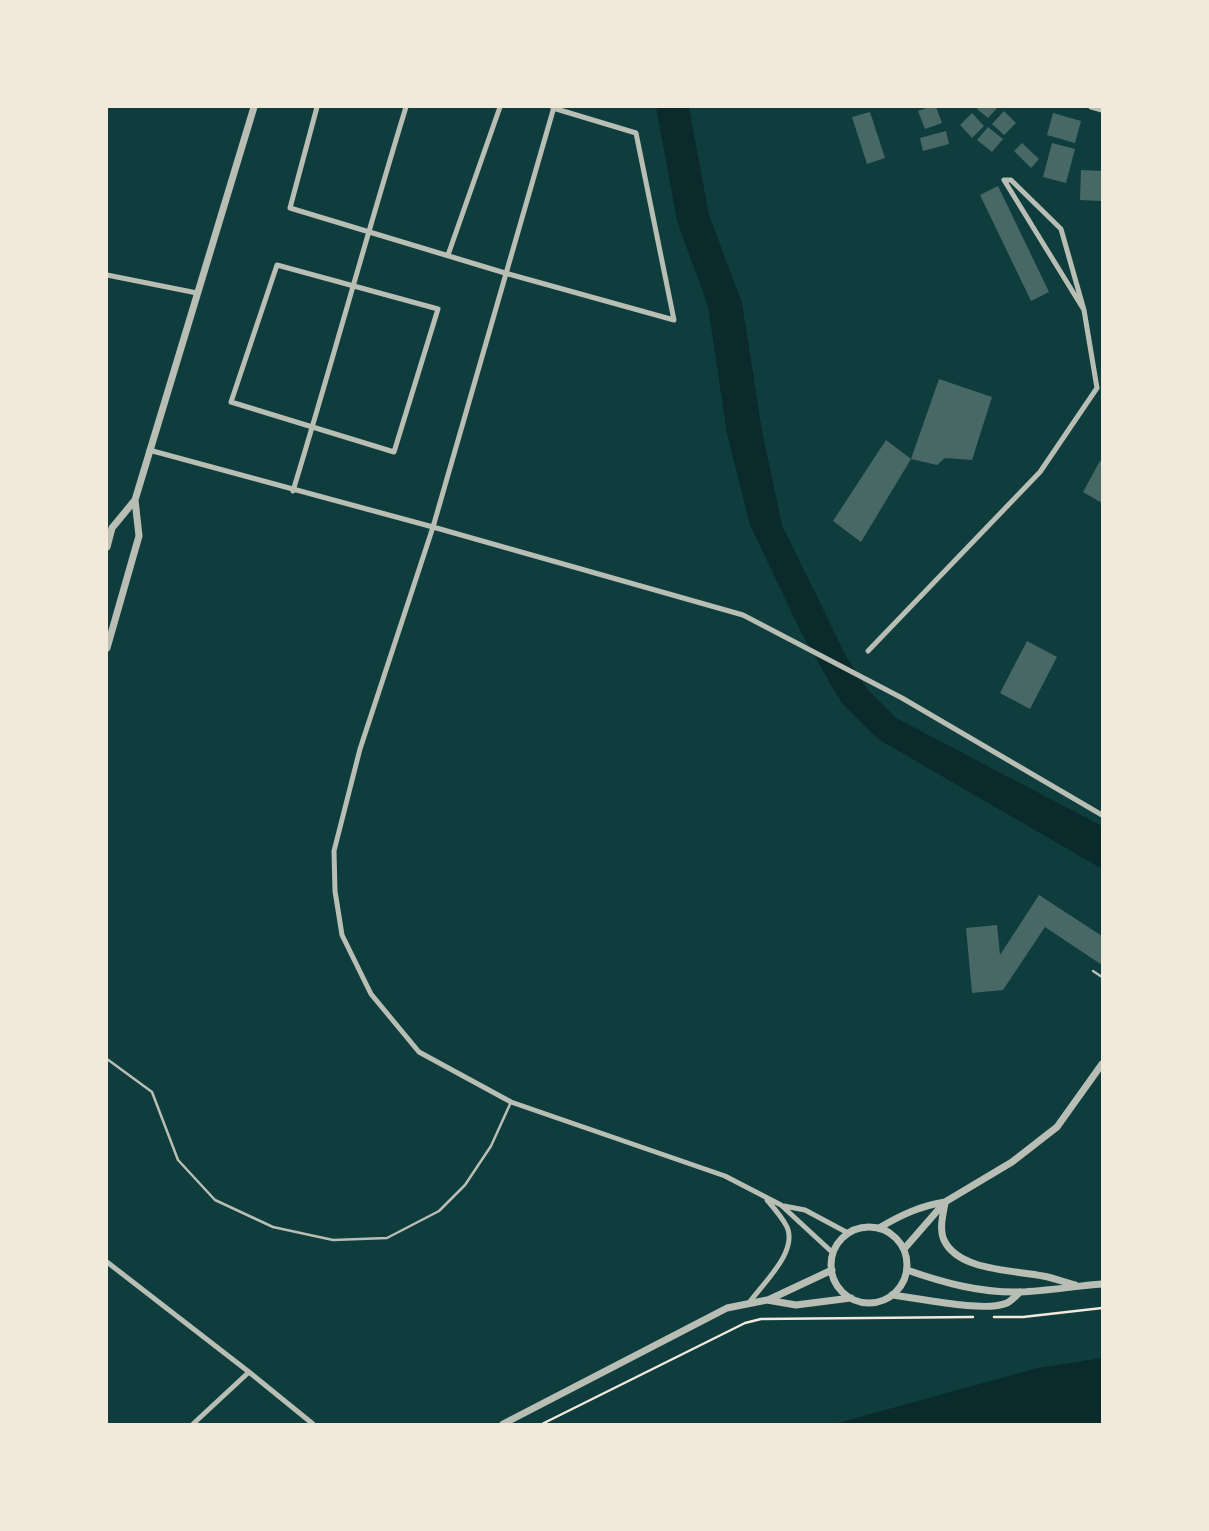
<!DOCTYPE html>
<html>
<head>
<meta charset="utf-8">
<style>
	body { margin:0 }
	#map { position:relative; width:1209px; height:1531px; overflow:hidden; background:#0f3d3e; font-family:Lato,sans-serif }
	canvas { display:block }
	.frame { position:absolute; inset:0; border:108px solid #f1e9da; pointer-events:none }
</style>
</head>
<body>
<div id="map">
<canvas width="1209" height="1531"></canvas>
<div class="frame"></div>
</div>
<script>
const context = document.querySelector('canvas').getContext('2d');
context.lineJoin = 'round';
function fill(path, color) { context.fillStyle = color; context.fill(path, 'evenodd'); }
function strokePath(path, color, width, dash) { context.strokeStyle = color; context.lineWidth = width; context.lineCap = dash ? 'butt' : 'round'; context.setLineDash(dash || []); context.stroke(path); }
const water = new Path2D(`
	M656,107H689L709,215L742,303L762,431L782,525L847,658L867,689L896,718L1102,826V869L878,739L842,703L830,683L801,632L750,525L727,434L708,306L677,221Z
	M1102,1358V1424H834L1038,1368Z`);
const building = new Path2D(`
	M929,107H936L942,123L925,129L918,111Z
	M979,107H998L988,118L977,109Z
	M1004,111L1016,123L1004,135L992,124Z
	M870,112L885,158L867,164L852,117Z
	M972,113L984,126L972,138L960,125Z
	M1053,113L1081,121L1075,143L1047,135Z
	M988,127L1003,139L992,152L977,140Z
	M946,131L949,144L923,151L920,138Z
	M1022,143L1039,159L1031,168L1014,151Z
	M1052,143L1075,149L1066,183L1043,177Z
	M1081,170L1102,171V201L1080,200Z
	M998,186L1049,292L1031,301L980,195Z
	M939,379L992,397L972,460L945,458L937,465L911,459L861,542L833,521L886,440L911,459Z
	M1100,461L1102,462V503L1083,492Z
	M1027,641L1057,657L1030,709L1000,693Z
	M1039,895L1102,936V965L1045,927L1003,990L972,993L966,928L997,925L1000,955Z`);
const path = new Path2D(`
	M994,1317H1023L1102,1308
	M542,1424L745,1323L761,1319L973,1317`);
const service = new Path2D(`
	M1093,971L1102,977
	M107,1059L152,1092L178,1160L215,1200L273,1227L333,1240L387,1238L439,1211L465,1185L491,1146L511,1102`);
const minor = new Path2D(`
	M317,107L290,208L505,273L674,320L636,133L553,108
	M554,107L433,527L360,749L334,851L335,891L342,935L371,994L419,1052L511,1102L725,1176L781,1205L833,1253
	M1091,107L1102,110
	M448,255L500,107
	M277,265L438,309L394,452L231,402Z
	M107,275L197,293
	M1084,310L1004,180H1011L1061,229L1084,310L1097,388
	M149,450L433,527L743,615L902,698L1102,815
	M293,491C332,363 367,234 406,107
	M868,651L1040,472L1097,388
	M784,1206L805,1210L848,1233
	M107,1262L249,1372L313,1424
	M749,1303C763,1283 798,1252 787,1227C782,1217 774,1208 767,1200
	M193,1424L249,1372`);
const tertiary = new Path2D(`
	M107,547L112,528L135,500
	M107,648L139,536L135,500L254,107
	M945,1203C943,1215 939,1229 944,1240C958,1271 1014,1270 1043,1276C1054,1278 1064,1282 1075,1285
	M831 1265a38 38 0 1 1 76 0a38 38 0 1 1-76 0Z
	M879,1228C901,1215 920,1206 945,1202
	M904,1249L945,1202L1012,1162L1057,1127L1102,1064
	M907,1270C944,1283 981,1293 1020,1292C1047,1291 1075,1286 1102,1284
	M892,1295C918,1298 985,1313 1007,1303C1011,1301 1016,1296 1020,1292
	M768,1300L832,1270
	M503,1424L727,1308L767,1300L796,1305L851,1298`);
fill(water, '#0a2a2b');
fill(building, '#486865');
strokePath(path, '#f1e9da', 2.5);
strokePath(service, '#b8beb3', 2.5);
strokePath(minor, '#b8beb3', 5);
strokePath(tertiary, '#b8beb3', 7);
</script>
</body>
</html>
